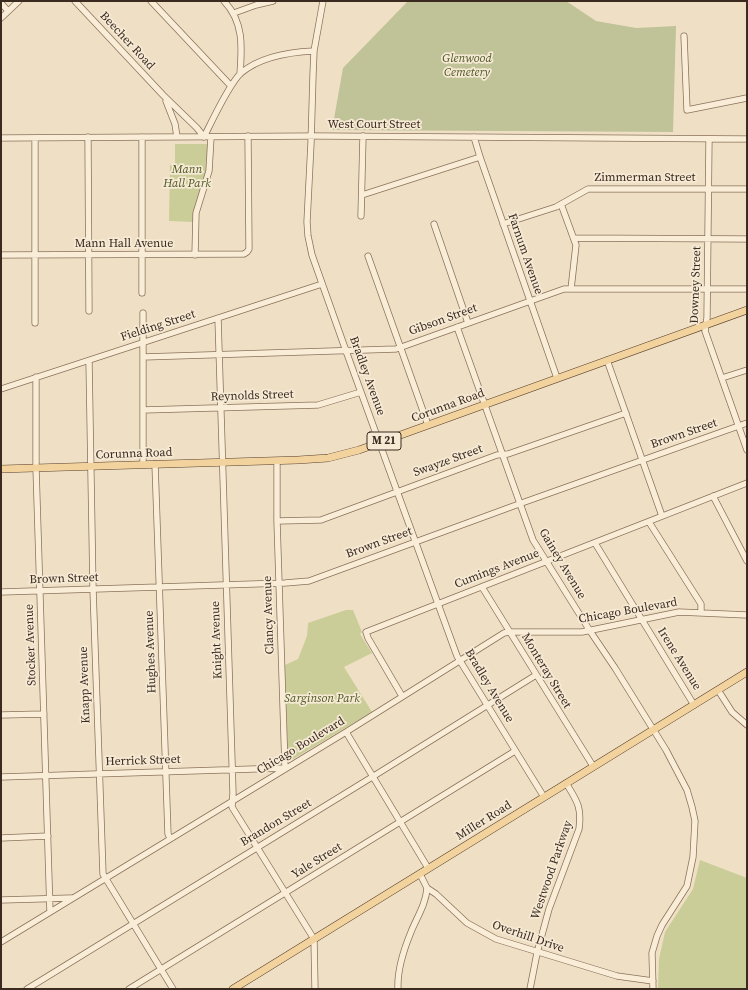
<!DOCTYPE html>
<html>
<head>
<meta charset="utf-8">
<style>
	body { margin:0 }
	#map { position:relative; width:748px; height:990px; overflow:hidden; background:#efe0c5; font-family:"Source Serif 4",serif }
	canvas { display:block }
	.frame { position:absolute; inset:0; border:2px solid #3a2a1f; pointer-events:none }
</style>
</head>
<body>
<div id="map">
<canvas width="748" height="990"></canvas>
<div class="frame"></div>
</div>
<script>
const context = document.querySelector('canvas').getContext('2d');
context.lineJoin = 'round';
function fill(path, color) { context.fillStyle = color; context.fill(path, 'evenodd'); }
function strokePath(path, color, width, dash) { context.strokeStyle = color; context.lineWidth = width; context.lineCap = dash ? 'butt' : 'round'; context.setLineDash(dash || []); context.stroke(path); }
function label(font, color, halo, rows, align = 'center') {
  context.font = font + ' "Source Serif 4",serif'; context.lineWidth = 3.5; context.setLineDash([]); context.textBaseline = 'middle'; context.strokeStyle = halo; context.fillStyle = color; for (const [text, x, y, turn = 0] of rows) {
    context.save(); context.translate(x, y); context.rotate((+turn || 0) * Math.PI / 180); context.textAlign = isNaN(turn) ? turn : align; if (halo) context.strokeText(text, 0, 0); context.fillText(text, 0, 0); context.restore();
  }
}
const green = new Path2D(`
	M175,144H207L208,146V162L206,172L193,213V222L169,221L170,165H175Z
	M346,610H353L362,632L360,634L372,653L344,667L372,712L290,761L288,759L285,665L298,659L307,636L308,623Z
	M700,860L747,878V989H658L659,959L665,932L693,889Z`);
const cemetery = new Path2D(`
	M408,1H566L596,21L636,28L676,26L673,132L332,130L343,68Z`);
const minor = new Path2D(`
	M75,1L163,95L197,128L204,137C212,121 229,84 241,73C260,57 291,52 314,51
	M151,1L231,86
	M224,1C244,22 242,47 240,74
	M323,1L314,51L313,75L311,143L307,222L308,236L312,255L346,351L457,656L544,797
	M1,3L8,11
	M234,13L256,5L273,1
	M1,18L19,1
	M684,36L687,110L747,98
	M166,101L175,124L177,137
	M88,137L89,311
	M142,137V293
	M474,137L480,157L557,378
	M1,138L317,136L747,139
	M35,138V323
	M709,139L707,318L705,331L747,450
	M362,195L480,157
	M561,204L576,245L571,289
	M361,216L363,136
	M434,224L468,323
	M503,224L556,207L588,189H747
	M574,238L747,239
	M1,255L244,254L247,252L249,249L248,136
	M195,255L196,213L209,171L211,137
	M368,256L428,425
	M218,318L233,793L232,807L314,939L315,989
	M457,327L533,540L590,631L615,668L666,750L687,790L692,807L695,821L693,857L687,886L662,925L657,936L652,953L653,989
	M143,357L396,349L564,289H747
	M607,360L662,516
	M89,361L93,589L103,874L173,989
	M36,377V468L50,912
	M722,378L747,370
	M1,389L322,284
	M143,410L318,405L361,392
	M143,464V313
	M155,464L168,834L170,838
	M713,496L747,561
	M277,521L321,520L497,455L508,454L626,413
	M649,522L701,604V612
	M595,543L694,705
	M482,587L593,766
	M1,592L285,583L309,581L519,504L747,423
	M718,690L732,712L747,725
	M402,696L368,638L366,632L747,483
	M1,715L44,714
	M346,732L428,868
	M1,777L285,768L277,521V461
	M1,838L48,836
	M420,874L427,888L436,894L467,923L496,939L617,976L653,981
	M1,900L72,898
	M1,942L346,732L504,633L509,632H582L679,612L747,615
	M27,989L377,774L536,675
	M129,989L515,751
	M398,989C397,970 404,949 411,932C417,917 426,904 427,888
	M530,989L537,953L549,909L579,829C582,807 577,801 566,783`);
const major = new Path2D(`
	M1,469L298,460L328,458L359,450L747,310
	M233,989L747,672`);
const shields = [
	[384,441,34]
];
const shieldNames = [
	["M 21",384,441]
];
const streetNames = [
	["Beecher Road",127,41,47],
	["West Court Street",374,125],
	["Zimmerman Street",645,178],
	["Mann Hall Avenue",124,244],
	["Farnum Avenue",525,254,71],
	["Downey Street",696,285,-88],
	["Gibson Street",443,320,-20],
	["Fielding Street",158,326,-18],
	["Bradley Avenue",367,376,70],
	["Reynolds Street",252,396,-2],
	["Corunna Road",448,406,-20],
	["Brown Street",684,434,-19],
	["Corunna Road",134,454,-2],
	["Swayze Street",448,461,-20],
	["Brown Street",379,543,-20],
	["Gainey Avenue",562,564,59],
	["Cumings Avenue",497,569,-21],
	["Brown Street",64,579,-2],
	["Chicago Boulevard",628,611,-10],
	["Clancy Avenue",269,615,-92],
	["Knight Avenue",217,640,-92],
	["Stocker Avenue",31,645,-92],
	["Hughes Avenue",151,652,-92],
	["Irene Avenue",679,659,58],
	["Monteray Street",546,671,59],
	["Knapp Avenue",85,685,-92],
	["Bradley Avenue",489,686,59],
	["Chicago Boulevard",301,746,-31],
	["Herrick Street",143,761,-2],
	["Miller Road",484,821,-32],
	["Brandon Street",276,823,-31],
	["Yale Street",317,861,-32],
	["Westwood Parkway",552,870,-71],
	["Overhill Drive",528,937,19]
];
const parkNames = [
	["Glenwood",467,59],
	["Cemetery",467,73],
	["Mann",187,170],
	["Hall Park",187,184],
	["Sarginson Park",322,699]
];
fill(green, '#cacd98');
fill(cemetery, '#c0c298');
strokePath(minor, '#8a715b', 7);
strokePath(major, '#583f2f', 8);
strokePath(minor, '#f9edd8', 5.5);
strokePath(major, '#f2d29d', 7);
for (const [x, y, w] of shields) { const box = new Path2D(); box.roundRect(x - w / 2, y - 9, w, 18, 3); context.fillStyle = '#f6ead5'; context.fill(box); strokePath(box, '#3a2a1f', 1); }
label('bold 11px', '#3a2a1f', null, shieldNames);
label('12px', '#3a2a1f', '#f6ead5', streetNames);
label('italic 12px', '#4d5725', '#f6ead5', parkNames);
</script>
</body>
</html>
